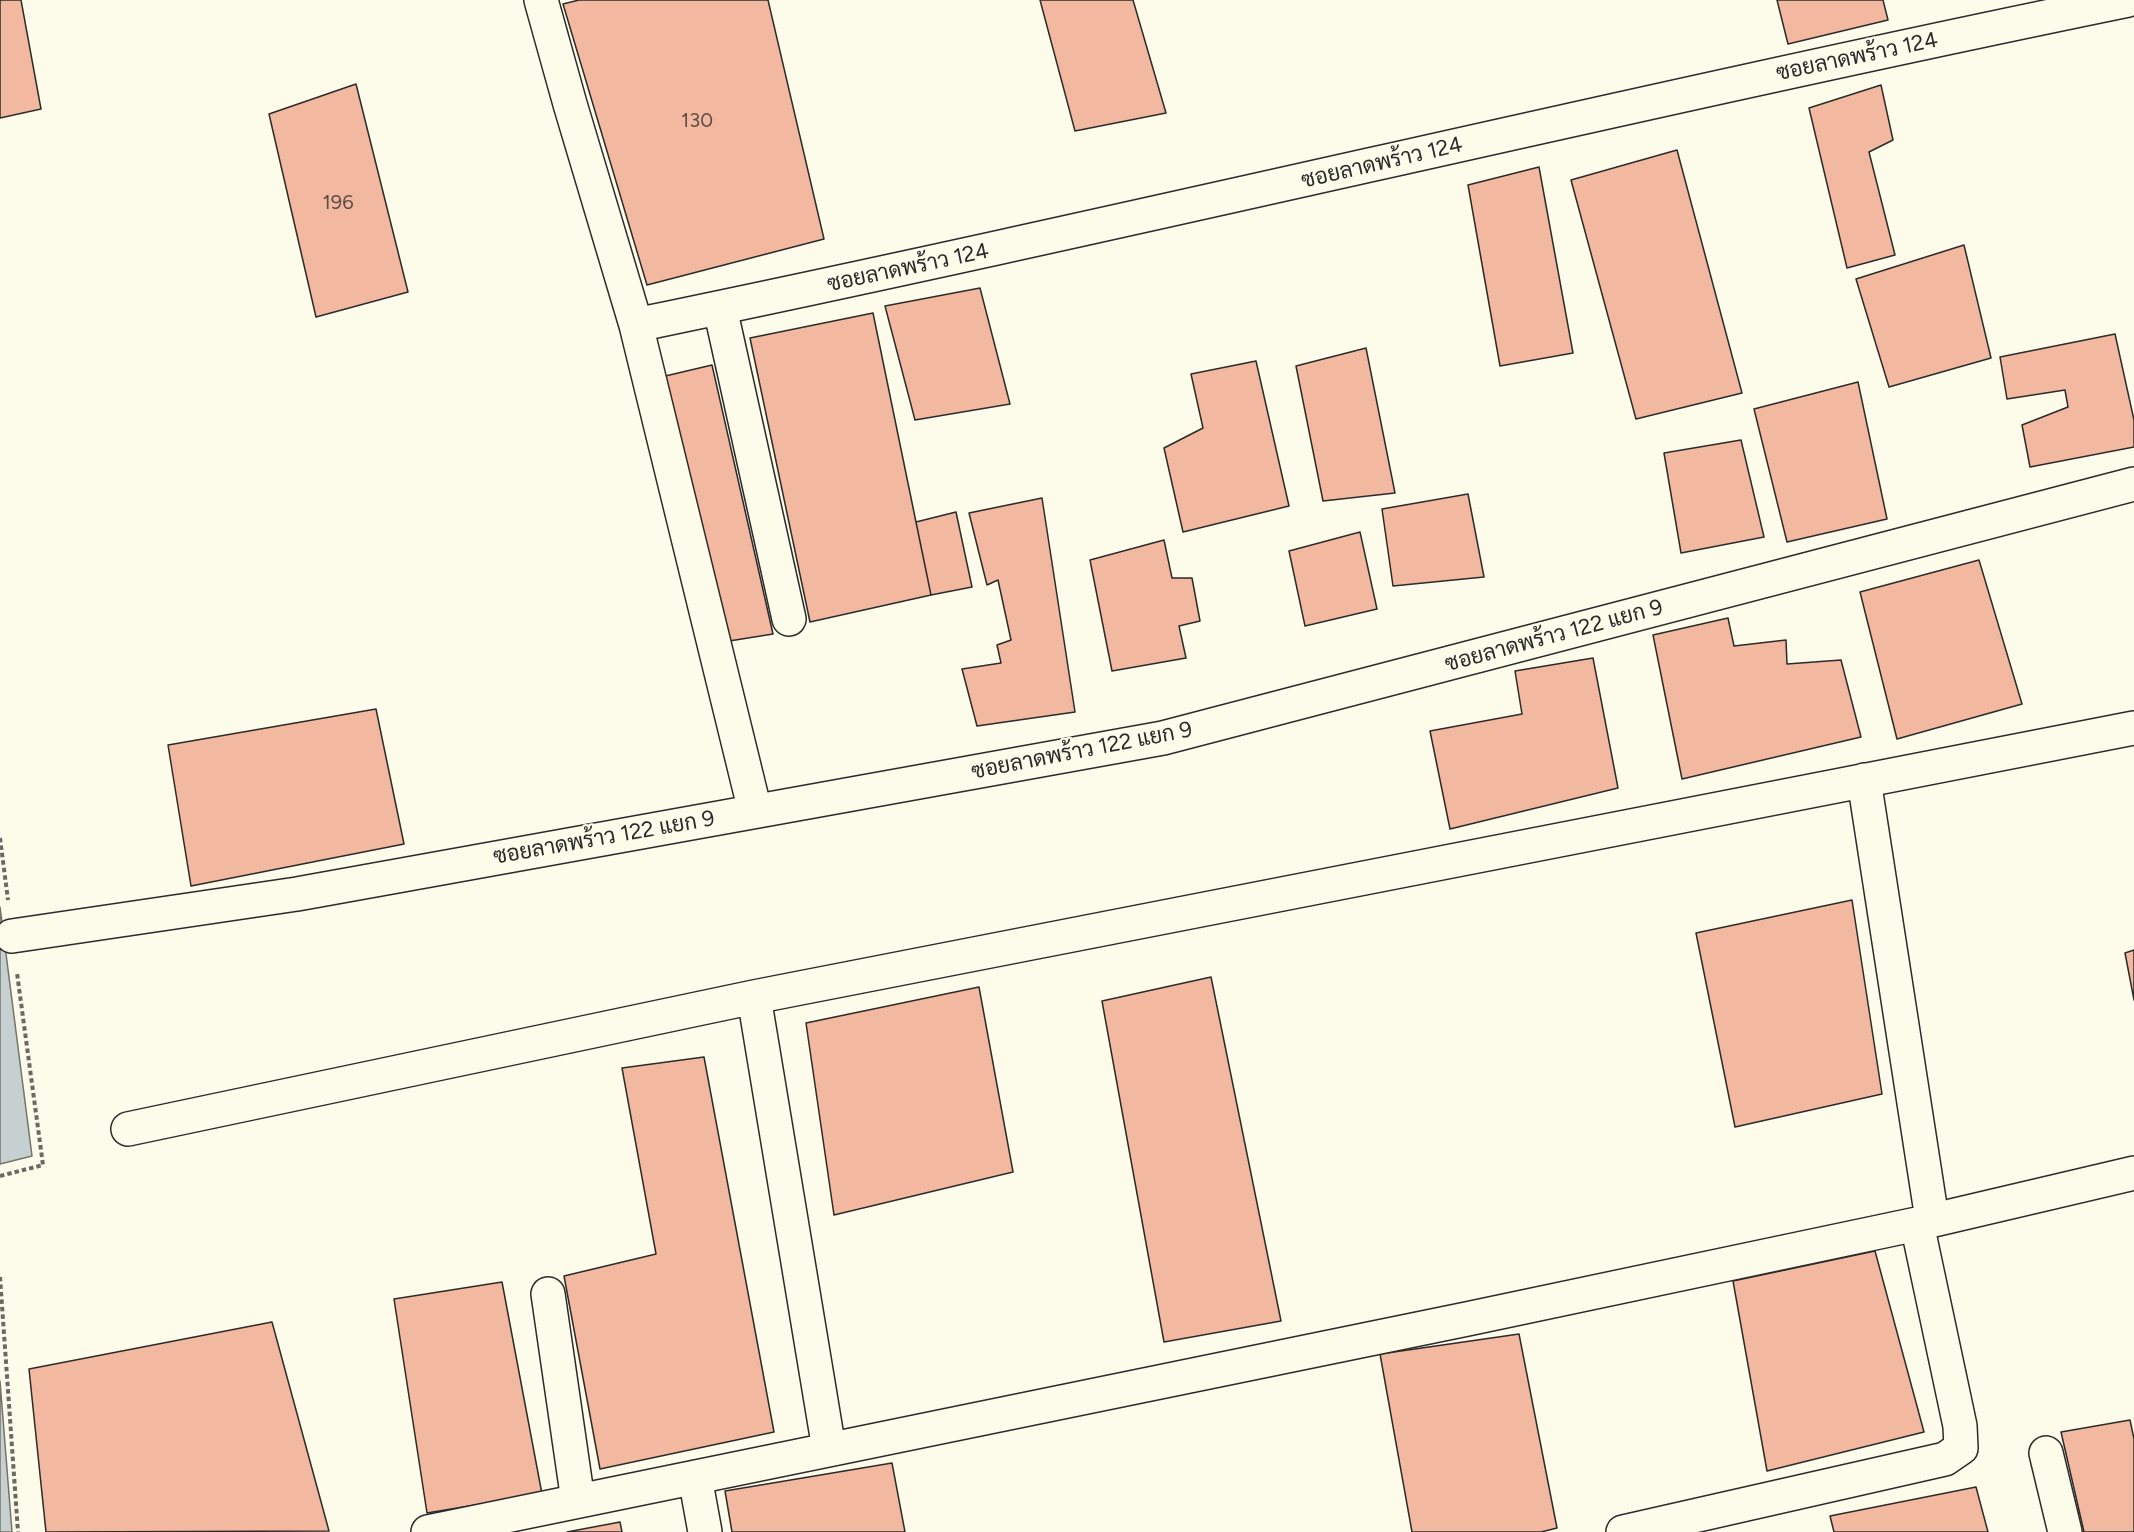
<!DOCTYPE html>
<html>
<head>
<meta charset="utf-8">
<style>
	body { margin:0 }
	canvas { display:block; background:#fdfbea }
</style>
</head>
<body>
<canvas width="2134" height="1532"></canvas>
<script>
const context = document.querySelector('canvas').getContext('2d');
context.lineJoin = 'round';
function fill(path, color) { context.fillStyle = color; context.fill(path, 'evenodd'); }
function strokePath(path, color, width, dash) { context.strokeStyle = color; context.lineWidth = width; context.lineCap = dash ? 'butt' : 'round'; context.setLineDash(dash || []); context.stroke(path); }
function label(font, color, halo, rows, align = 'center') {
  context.font = font + ' Figtree,Sarabun,sans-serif'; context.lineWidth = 4.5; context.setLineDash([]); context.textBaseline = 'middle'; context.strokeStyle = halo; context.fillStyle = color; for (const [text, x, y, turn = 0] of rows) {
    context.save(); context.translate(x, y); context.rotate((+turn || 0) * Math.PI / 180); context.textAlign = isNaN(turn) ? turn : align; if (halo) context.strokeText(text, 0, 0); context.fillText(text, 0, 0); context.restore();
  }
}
const water = new Path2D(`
	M0,907L32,1156L0,1164Z
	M0,1381L12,1532H0Z`);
const building = new Path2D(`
	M0,0H21L41,109L0,118Z
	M579,0H768L824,239L647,285L563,4Z
	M1040,0H1133L1166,113L1075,131Z
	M1777,0H1883L1888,20L1788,44Z
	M356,84L408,292L316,317L269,114Z
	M1881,85L1893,140L1869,152L1895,255L1847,268L1809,108Z
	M1677,150L1742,393L1636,419L1571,180Z
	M1539,167L1573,353L1500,366L1468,185Z
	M1964,245L1991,358L1889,387L1856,279Z
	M980,288L1010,404L915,420L885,306Z
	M873,313L931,595L810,622L750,338Z
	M2115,334L2134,420V447L2030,467L2022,425L2068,407L2065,390L2007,399L2000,357Z
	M1366,348L1395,493L1323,501L1296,366Z
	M1256,361L1289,506L1183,532L1164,448L1203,428L1191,374Z
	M712,365L773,634L723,642L657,378Z
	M1858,382L1887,519L1787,542L1754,409Z
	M1741,440L1764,537L1681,553L1664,453Z
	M1468,494L1484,577L1393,586L1382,509Z
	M1042,498L1075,712L977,726L962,669L1001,663L997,645L1011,640L998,580L987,585L969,513Z
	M956,512L972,587L931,595L916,522Z
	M1360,532L1377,609L1305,626L1289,551Z
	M1164,540L1172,578H1192L1200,621L1179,626L1186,658L1112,671L1090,560Z
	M1979,560L2022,704L1897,739L1860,592Z
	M1728,618L1734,646L1786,640L1787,664L1841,660L1861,737L1682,779L1653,635Z
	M1593,658L1618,788L1450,829L1430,731L1522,714L1515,671Z
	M376,709L404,844L191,886L168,745Z
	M1852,900L1882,1094L1735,1127L1696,933Z
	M2134,950V1000L2125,953Z
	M1211,977L1281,1321L1164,1342L1102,1001Z
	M979,987L1013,1172L834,1215L806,1023Z
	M704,1057L774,1432L600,1469L564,1276L656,1254L622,1068Z
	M1875,1251L1924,1432L1767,1471L1733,1281Z
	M502,1282L542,1494L427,1513L394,1299Z
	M272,1322L329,1531L46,1532L29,1369Z
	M1519,1334L1557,1528L1541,1532H1412L1380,1354Z
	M2130,1420L2134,1439V1532H2084L2061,1432Z
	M892,1463L905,1532H732L725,1491Z
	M1976,1487L1988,1532H1834L1830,1516Z
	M620,1522L622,1532H567Z`);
const path = new Path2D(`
	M0,838L8,900
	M0,1176L43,1165L17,973
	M0,1277L18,1532`);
const street = new Path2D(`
	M541,0L570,104L636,325L755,811
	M720,308L789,619
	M636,325C1135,222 1630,102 2128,0
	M1864,780L1932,1219
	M12,936L297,894L1163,738L2134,484
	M754,997L829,1449
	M128,1129L754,997L2134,728
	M548,1294L578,1501
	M2046,1453L2065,1532
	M695,1477L705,1532
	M428,1532L1467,1319L1917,1224L2134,1173
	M1623,1532L1945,1459L1961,1448L1960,1426L1917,1224`);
const numberNames = [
	["130",697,121],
	["196",338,203]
];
const streetNames = [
	["ซอยลาดพร้าว 124",1857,57,-12],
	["ซอยลาดพร้าว 124",1382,163,-13],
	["ซอยลาดพร้าว 124",908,268,-12],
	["ซอยลาดพร้าว 122 แยก 9",1554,636,-15],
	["ซอยลาดพร้าว 122 แยก 9",1082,751,-11],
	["ซอยลาดพร้าว 122 แยก 9",604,838,-10]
];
fill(water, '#c7d0d0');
strokePath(water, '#74746e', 1.5);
fill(building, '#f2b8a0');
strokePath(building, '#2b2b2b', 1.5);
strokePath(street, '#2b2b2b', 36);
strokePath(path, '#6a6964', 4, [4.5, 3]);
strokePath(street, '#fdfbea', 33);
label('20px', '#5d4e48', null, numberNames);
label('22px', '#2b2b2b', '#fdfbea', streetNames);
</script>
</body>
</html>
